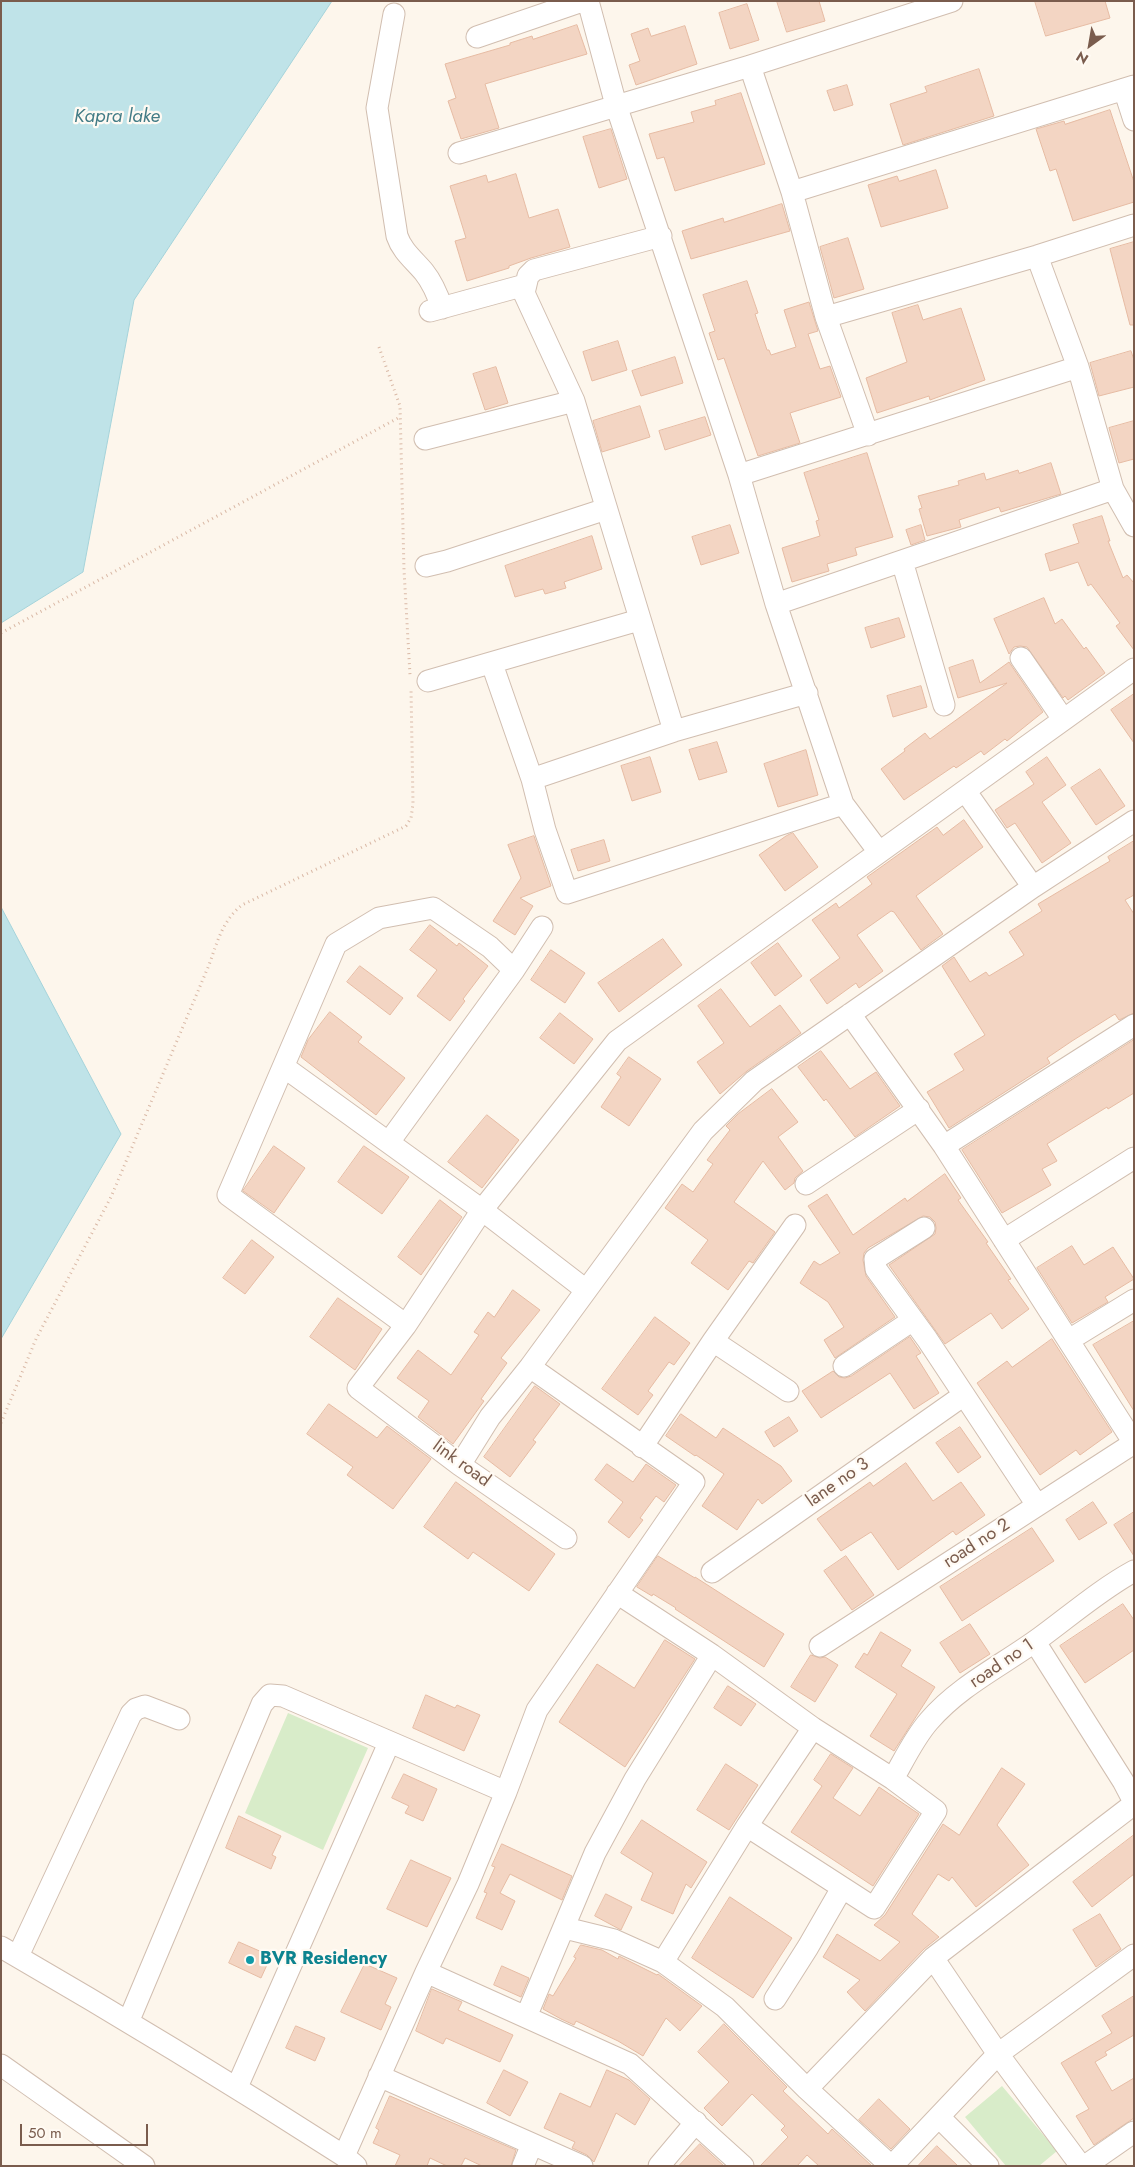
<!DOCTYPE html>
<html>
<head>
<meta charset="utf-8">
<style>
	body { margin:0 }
	#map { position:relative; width:1135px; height:2167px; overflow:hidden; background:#fdf6ec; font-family:Jost,sans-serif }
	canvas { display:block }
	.frame { position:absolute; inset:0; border:2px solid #7a5c4d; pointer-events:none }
	.north { position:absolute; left:1065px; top:20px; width:50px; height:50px; -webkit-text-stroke:4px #fffaf3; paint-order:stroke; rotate:212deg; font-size:14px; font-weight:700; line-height:20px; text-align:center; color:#7a5c4d }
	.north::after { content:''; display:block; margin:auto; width:18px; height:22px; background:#7a5c4d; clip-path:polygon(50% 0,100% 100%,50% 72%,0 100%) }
	.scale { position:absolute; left:20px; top:2124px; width:128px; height:22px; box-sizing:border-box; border:2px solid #7a5c4d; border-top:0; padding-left:6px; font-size:15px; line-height:18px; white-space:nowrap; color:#7a5c4d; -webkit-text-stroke:4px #fffaf3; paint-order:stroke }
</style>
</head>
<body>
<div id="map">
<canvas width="1135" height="2167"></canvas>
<div class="frame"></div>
<div class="north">N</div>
<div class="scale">50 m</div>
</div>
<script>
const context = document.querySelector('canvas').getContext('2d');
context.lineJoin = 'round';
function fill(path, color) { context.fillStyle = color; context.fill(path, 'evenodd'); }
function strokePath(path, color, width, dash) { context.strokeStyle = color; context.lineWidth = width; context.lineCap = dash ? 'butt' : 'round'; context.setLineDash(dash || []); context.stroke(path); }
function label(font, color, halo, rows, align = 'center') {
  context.font = font + ' Jost,sans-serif'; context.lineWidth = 4.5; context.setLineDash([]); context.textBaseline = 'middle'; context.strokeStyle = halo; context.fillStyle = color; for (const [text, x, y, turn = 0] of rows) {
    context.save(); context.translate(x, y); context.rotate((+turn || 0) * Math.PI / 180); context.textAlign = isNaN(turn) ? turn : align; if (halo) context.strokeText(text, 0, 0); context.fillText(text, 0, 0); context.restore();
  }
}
const green = new Path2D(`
	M288,1713L368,1748L323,1850L245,1813Z
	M1002,2086L1057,2151L1039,2166H1006L965,2117Z`);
const water = new Path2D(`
	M1,1H332L134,300L83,572L1,623Z
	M1,907L121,1134L1,1339Z`);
const building = new Path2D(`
	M777,1H819L825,21L787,32Z
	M1035,1H1105L1110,18L1046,36Z
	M747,4L759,40L730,49L719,13Z
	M577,25L587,54L485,84L499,128L461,139L448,101L456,98L445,64L510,45V43L532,36L533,39Z
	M685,26L697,64L636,85L629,65L640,61L631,34L648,28L651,36Z
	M979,69L994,116L903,145L890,104L927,92L925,87Z
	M847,85L853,105L834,111L827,91Z
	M741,93L765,164L675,191L664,157L657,159L649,134L694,122L691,112L716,105L715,101Z
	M1110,110L1134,182V202L1073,221L1056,169L1050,171L1036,129L1064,121L1065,124Z
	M611,129L627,179L599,188L583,137Z
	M936,170L948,208L881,227L868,185L897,176L899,181Z
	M516,174L529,218L558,209L570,247L531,258L509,266V268L467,281L455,241L466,238L450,186L486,175L488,182Z
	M782,204L790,231L691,259L682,231L723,218L724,222Z
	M848,238L864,289L834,298L820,247Z
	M1134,242V325H1130L1110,249Z
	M747,281L758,313L755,314L767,350H769L771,355L796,347L784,310L809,302L818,331L808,334L820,369L830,366L841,397L790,413L800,443L758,456L724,358L718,360L709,333L715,331L703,295Z
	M918,305L923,320L961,308L985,380L930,400L929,396L877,413L866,378L907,362L892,313Z
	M618,341L627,370L592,381L583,352Z
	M1131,351L1134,360V387L1099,396L1090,363Z
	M675,357L683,383L641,396L632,371Z
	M496,367L508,403L485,410L473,374Z
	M640,406L650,437L602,452L593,421Z
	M705,417L711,435L665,450L659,431Z
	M1134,421V459L1119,463L1109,428Z
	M867,453L893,537L855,548L857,555L827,564L829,571L792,582L782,548L820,536L816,521L819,520L804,473Z
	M1051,463L1061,494L1001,512L999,507L959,520L961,527L927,536L919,509L922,508L918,496L959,485L958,481L984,473L986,480L1018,470L1019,473Z
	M1102,516L1110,541H1108L1123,578L1127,575L1134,583V650L1116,626L1120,623L1091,584L1088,586L1078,562L1050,571L1045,554L1079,543L1073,525Z
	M730,525L739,553L701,565L692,537Z
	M921,525L925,540L911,545L906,530Z
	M592,536L602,569L564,582L566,588L545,594L543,589L515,597L505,566Z
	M1044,598L1055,624L1062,619L1084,649L1086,647L1105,673L1068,700L1065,696L1063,698L1027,647L1020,646L1014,647L1009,654L994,619Z
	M899,618L905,637L871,648L865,628Z
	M973,660L980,683L1009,662L1043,712L1007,741L1005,739L984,755L981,751L956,768L954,766L904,800L881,769L905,751L904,749L925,733L930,739L1007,683L958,698L949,668Z
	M921,686L927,707L893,717L887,696Z
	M1134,694V743L1111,710Z
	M717,742L727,772L699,780L689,750Z
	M806,750L818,795L778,807L764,764Z
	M650,757L661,792L632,801L621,766Z
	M1047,757L1066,785L1042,802L1071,843L1042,863L1015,823L1007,828L995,810L1034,784L1026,772Z
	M1100,769L1125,806L1096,825L1071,788Z
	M964,820L983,847L916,896L943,934L921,950L894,912L891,911L857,935L883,971L859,988L856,983L827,1004L810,980L840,958L812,920L836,903L839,908L872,884L867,877L937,827L943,835Z
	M793,833L818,867L785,891L759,855L786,836Z
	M534,836L551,886L520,898L533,906L515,935L493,921L521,878L508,845Z
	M604,840L610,861L578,871L571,850Z
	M1134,841V895L1125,900L1134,914V1013L1119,1020L1115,1014L1072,1041L1047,1058L1050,1063L949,1128L927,1092L964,1070L954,1054L985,1035L942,966L954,957L970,982L986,972L989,976L1024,955L1009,932L1042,911L1038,904L1110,861L1108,857Z
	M430,925L457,946L459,943L488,966L463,999L465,1001L450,1021L417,996L437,970L410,950Z
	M663,939L682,965L619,1012L598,983Z
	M778,943L802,976L775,996L751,963Z
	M551,950L585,973L565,1003L531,980Z
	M360,966L403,998L390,1015L347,982Z
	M721,989L750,1027L780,1005L801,1033L747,1071L720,1094L697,1062L724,1043L698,1006Z
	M330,1012L362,1037L358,1042L405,1078L376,1115L301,1057L308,1040Z
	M560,1013L593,1039L574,1064L540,1038Z
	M1134,1040V1093L1108,1109L1107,1107L1047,1144L1057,1161L1042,1169L1051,1185L1002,1213L962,1150Z
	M821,1051L850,1089L876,1072L900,1106L855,1137L826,1099L824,1101L798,1067Z
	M629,1057L661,1079L629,1126L601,1107L621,1077L617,1074Z
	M772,1089L798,1122L778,1137L803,1171L795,1178L794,1183L785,1190L763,1161L734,1202L775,1232L753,1263L749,1261L728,1290L691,1263L708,1240L665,1208L682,1184L693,1192L713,1164L707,1160L730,1130L726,1126L738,1114Z
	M487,1115L519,1140L482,1188L448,1162Z
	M274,1146L305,1168L274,1213L243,1191Z
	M364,1146L409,1177L382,1214L338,1182Z
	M945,1174L961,1198L958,1200L988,1242L986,1243L1011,1279L1008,1280L1029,1309L1002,1329L991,1313L945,1344L889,1265L935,1234L936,1228L935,1222L930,1217L923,1216L868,1248L864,1253L863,1260L866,1276L895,1317L835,1358L824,1340L844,1327L828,1302L800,1283L814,1261L820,1265L840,1253L808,1206L827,1194L853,1235L905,1198L907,1201Z
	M440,1200L462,1217L421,1275L398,1257Z
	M252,1240L274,1257L245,1294L223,1278Z
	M1072,1246L1084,1265L1113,1247L1134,1279L1105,1297L1108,1302L1072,1323L1037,1268Z
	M513,1290L540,1310L501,1358L507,1363L481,1399L484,1401L453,1444L418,1417L429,1401L397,1378L418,1350L451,1375L479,1335L474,1332L488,1312L494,1317Z
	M338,1298L382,1329L355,1370L310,1337Z
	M655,1317L690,1343L674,1365L669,1362L648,1391L653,1395L638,1415L602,1389Z
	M1134,1321V1411L1093,1345Z
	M910,1337L921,1353L916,1356L939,1393L914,1409L890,1373L821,1418L802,1391L833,1371L839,1377L845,1378L851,1376Z
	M1052,1339L1112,1432L1080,1455L1076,1450L1040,1475L977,1383L1007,1361L1012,1367Z
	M535,1386L560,1404L533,1440L536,1442L510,1477L484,1457Z
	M329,1404L377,1438L387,1426L431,1459L393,1509L347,1475L353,1467L307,1434Z
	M681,1414L716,1438L723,1428L781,1466L792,1481L762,1504L758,1499L737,1530L702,1506L724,1474L696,1455L695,1456L666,1436Z
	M789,1417L798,1431L774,1447L765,1432Z
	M960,1427L981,1457L958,1473L936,1443Z
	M906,1463L933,1501L961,1482L985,1515L956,1535L953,1531L898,1570L871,1532L841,1551L817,1519L870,1482L873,1486Z
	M607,1464L633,1482L646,1464L676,1485L664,1502L656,1496L640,1518L643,1520L629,1538L608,1522L623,1502L595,1480Z
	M456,1482L555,1554L529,1591L473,1552L468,1559L424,1527Z
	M1093,1502L1107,1523L1079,1540L1066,1520Z
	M1134,1512V1556L1114,1525Z
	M1032,1528L1054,1561L962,1621L940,1587Z
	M658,1556L695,1578V1577L784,1634L764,1667L675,1609L676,1608L653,1594L652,1596L637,1587Z
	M846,1556L874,1595L852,1610L824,1571Z
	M1123,1604L1134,1620V1650L1085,1683L1060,1646Z
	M970,1624L990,1654L960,1673L940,1643Z
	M881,1632L911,1650L901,1666L935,1687L894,1751L870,1736L897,1694L855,1667L864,1653L867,1655Z
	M665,1640L695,1659L625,1767L559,1722L597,1664L634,1688Z
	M811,1655L820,1658L825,1657L838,1665L815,1702L791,1687Z
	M728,1686L756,1704L741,1726L714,1708Z
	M426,1695L455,1708L457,1705L480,1715L464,1751L413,1728Z
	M831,1754L853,1768L833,1798L860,1816L879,1787L919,1814L873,1886L791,1832L822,1786L814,1780Z
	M726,1764L758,1785L729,1830L697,1810Z
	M1002,1768L1025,1784L997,1825L1029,1865L976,1907L952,1877L949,1881L938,1874L912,1914L939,1937L924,1949L865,2011L847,1992L860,1980L823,1957L837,1934L880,1961L900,1942L874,1925L885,1915L943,1824L959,1835Z
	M404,1774L437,1789L423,1821L405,1813L409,1806L392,1798Z
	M239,1816L281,1836L272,1855L276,1857L271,1869L226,1848Z
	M642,1820L707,1862L691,1888L686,1884L673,1914L641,1900L653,1873L621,1853Z
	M1134,1835V1874L1092,1907L1073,1882Z
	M502,1844L572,1876L562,1900L510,1874L500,1893L515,1901L502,1930L476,1918L487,1893L484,1892L495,1867L492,1866Z
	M411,1860L451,1878L427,1927L387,1909Z
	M606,1894L632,1907L621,1930L595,1916Z
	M730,1897L792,1938L753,1998L692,1958Z
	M1100,1914L1121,1949L1096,1967L1073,1930Z
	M239,1942L271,1956L261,1978L229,1963Z
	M581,1945L602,1950L618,1959L619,1956L657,1975L658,1974L702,2006L680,2031L666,2018L643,2056L618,2041L576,2021L574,2025L561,2019L543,2009L549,1994L553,1996L576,1958L574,1957Z
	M365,1964L397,1978L385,2004L391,2007L381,2030L341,2012Z
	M502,1966L529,1978L521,1997L494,1985Z
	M432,1989L462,2002L458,2010L513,2035L500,2062L446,2038L443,2044L416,2031Z
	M1134,1996V2035L1105,2052L1107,2055L1095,2062L1112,2091L1134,2078V2118L1094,2145L1076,2116L1089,2109L1061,2063L1112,2033L1102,2016Z
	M724,2024L787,2087L783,2091L828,2134L832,2129L872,2166H819L807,2155L797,2166H760L788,2137L781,2130L785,2126L752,2094L722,2126L704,2108L729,2082L698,2052Z
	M296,2026L325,2038L315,2061L286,2048Z
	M504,2070L528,2082L510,2116L487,2103Z
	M607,2070L629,2080L650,2099L635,2125L616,2113L594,2162L587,2155L572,2148L575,2142L544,2128L560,2093L590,2107Z
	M390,2096L516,2150L511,2166H482L465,2158L461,2166H447L430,2158L427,2166H395L400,2155L373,2143L379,2130L376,2128Z
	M879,2099L910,2129L891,2149L859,2120Z
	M700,2144L724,2166H679Z
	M937,2146L958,2166H918Z`);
const path = new Path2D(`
	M379,347L400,406L404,570L410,675
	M1,633L400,417
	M1,1423L36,1339L111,1197L209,965C217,943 222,921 242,905L406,826L411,818L413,804L411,689`);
const minor = new Path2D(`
	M588,1L616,105L739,475L776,604L843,804L879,852
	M394,14L377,108L397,236C402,251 414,260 424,272C432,282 438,296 442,308
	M477,37L582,1
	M750,66L792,192L826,317L868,435
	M1124,89L1134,120
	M459,153L750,66L952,1
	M792,192L1134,86
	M661,236L534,270L528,276L524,293L574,401L674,731
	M1037,256L1078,367L1113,489L1134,526
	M430,311L525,285
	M826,317L1037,256L1134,225
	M425,439L574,401
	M739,475L1078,367
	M902,561L944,705
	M426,566L447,561L606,509
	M776,604L1113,489
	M1021,658L1063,719
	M492,664L532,779L545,830L567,893L843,804
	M428,681L639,620
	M532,779L674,731L807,693
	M966,792L1033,887
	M850,1014L944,1146L1134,1443
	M284,1067L482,1210L586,1290
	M389,1142L514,970L542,927
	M944,1146L1134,1025
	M806,1184L919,1109
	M924,1228L875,1259L876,1269L927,1339L1037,1505
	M1004,1240L1134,1158
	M406,1325L228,1195L336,944L379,918L433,908L490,947L514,970
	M1069,1340L1134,1300
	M713,1341L788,1391
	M844,1366L913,1320
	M642,1447L713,1341L795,1225
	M460,1465L490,1417L530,1367L703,1131L754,1081L1033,887L1134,821
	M566,1538L460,1465L358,1388L406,1325L482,1210L617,1041L1134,669
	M712,1572L964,1395
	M617,1593L712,1655L813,1728L893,1779L936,1811L874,1908L747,1826
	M1035,1642L1123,1781L1134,1802
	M820,1646L1134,1443
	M893,1779C904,1760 914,1738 929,1721C960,1685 1003,1665 1041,1637C1071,1615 1101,1589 1134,1571
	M565,1928L614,1940L663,1962L725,2007L807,2089L891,2166
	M1,1947C117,2014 232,2084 344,2156L356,2166
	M18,1956L131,1714L136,1709L145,1706L179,1719
	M933,1958L998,2054L1081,2166
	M663,1962L747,1826L813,1728
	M426,1972L630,2064L743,2166
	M775,1999L808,1947L842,1888
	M526,2017L595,1853L635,1779L712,1655
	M129,2020L262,1704L270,1695L283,1696L506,1792
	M1,2065L144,2166
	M379,2076L582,2166
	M237,2087L389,1743
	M807,2089L933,1958L1134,1804
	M939,2117L988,2166
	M344,2156L426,1972L468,1884L506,1792L537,1710L694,1482L530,1367
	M523,2166L532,2144
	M659,2166L696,2122
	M892,2166L998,2054L1134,1955
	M1085,2166L1134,2132`);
const markers = [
	[250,1960,5,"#0f9aa8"]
];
const streetNames = [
	["link road",461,1464,36],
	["lane no 3",838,1483,-35],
	["road no 2",977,1544,-33],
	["road no 1",1002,1664,-34]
];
const cultureNames = [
	["BVR Residency",260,1960]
];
const waterNames = [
	["Kapra lake",117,117]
];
fill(green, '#d8ecc9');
fill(water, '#bfe3e8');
strokePath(water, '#a5d3da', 1);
fill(building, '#f3d5c3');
strokePath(building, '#e6bba3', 1);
strokePath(minor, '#d1beb0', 23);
strokePath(path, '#d9b8a5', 3, [1, 4]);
strokePath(minor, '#fff', 21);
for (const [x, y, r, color] of markers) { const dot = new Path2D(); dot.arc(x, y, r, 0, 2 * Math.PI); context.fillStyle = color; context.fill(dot); strokePath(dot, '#fffaf3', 2); }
label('18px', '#7a5c4d', '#fffaf3', streetNames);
label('bold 18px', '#0d838f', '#fffaf3', cultureNames, 'left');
label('italic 19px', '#437c86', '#fffaf3', waterNames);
</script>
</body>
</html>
